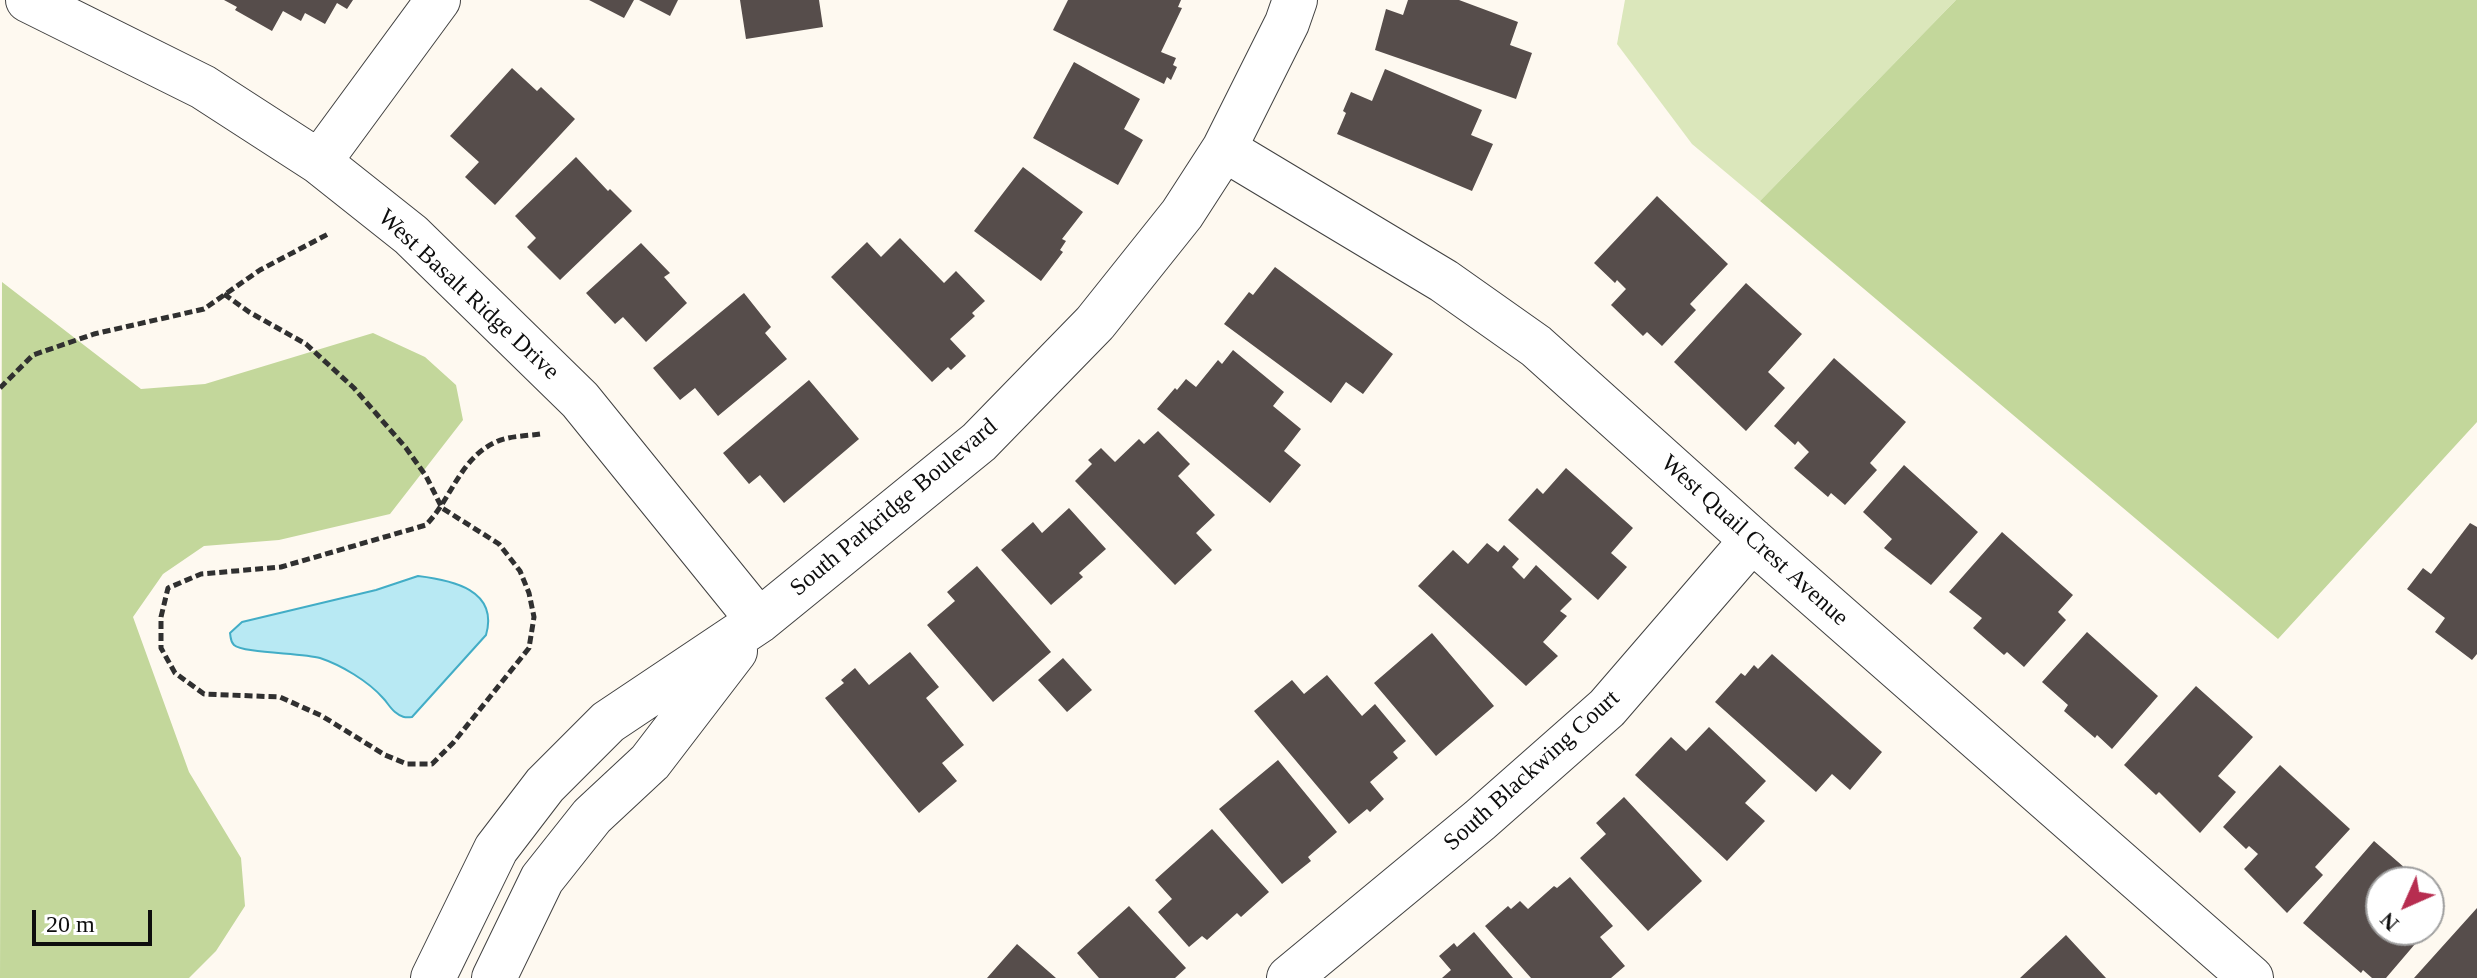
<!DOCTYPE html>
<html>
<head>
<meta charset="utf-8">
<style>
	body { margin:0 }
	#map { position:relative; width:2477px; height:978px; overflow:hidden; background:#fef9f0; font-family:Georgia,serif }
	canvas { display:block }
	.north { position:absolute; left:2365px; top:866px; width:80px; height:80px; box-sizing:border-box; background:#fff; border:2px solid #9f9f9f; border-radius:50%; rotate:225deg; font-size:22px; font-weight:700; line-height:32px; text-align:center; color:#0e0e0e }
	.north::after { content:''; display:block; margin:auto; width:28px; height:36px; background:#b72d50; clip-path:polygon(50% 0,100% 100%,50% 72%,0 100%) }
	.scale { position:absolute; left:32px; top:910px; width:120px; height:36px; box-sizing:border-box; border:4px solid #0e0e0e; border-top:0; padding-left:10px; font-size:24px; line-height:28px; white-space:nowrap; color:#0e0e0e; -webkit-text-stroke:6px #fff; paint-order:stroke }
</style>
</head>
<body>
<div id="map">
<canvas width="2477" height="978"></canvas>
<div class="north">N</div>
<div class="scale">20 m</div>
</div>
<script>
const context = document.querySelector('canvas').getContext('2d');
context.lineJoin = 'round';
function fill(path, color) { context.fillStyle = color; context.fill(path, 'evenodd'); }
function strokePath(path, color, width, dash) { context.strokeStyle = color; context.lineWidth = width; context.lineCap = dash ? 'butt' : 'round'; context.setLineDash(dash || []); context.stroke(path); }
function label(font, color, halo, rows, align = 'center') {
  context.font = font + ' Georgia,serif'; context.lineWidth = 8; context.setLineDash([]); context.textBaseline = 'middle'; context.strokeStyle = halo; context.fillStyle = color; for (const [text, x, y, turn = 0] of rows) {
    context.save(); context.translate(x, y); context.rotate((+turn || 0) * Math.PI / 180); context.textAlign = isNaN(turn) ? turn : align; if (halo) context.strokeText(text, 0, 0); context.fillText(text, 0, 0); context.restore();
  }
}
const green = new Path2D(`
	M1625,0H1956L1760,201L1692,144L1617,44Z`);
const forest = new Path2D(`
	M1956,0H2477V422L2278,639L1760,201Z
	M2,282L141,389L205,384L373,333L425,357L456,385L463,420L390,514L279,540L204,546L163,574L133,617L189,772L241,858L245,906L216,951L189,978H0Z`);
const water = new Path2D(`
	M418,576C452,580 499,590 486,635L412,717C405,718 401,717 395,712C390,708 387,702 383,698C368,681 341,665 320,658C302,653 242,653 234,645C230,641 231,638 230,633L242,622L376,590Z`);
const building = new Path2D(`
	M224,0H353L347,9L337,3L325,24L305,13L301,21L283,11L272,31L235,10L237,7Z
	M589,0H634L624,18Z
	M639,0H678L670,16Z
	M740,0H819L823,27L746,39Z
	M1068,0H1181L1178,7L1182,8L1161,52L1176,58L1173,65L1177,67L1171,80L1167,77L1164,84L1053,30Z
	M1408,0H1459L1518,22L1510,45L1532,53L1516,99L1375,50L1386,9L1403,15Z
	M1074,62L1140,99L1124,129L1143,140L1118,185L1033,138Z
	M512,68L537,91L541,87L575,119L495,205L465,177L479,162L450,136Z
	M1385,69L1482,110L1471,135L1493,144L1472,191L1337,134L1346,113L1343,111L1351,92L1372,101Z
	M576,157L608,191L610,189L632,211L560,280L527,247L536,238L515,216Z
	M1023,167L1083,212L1062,239L1066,241L1060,250L1063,252L1041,281L974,231Z
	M1657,196L1728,264L1690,304L1696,310L1662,346L1647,332L1643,336L1611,305L1626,289L1617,280L1615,283L1594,263Z
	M900,238L944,283L956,271L985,301L972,313L975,316L950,339L966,356L951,370L948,367L932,382L831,277L867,242L881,257Z
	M641,243L670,273L664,277L687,303L646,342L623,317L615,324L586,293Z
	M1275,267L1393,354L1363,394L1346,382L1331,403L1224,324L1249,292L1253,295Z
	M1746,283L1802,334L1768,372L1785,388L1746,431L1674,362Z
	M744,293L771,327L765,333L787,359L718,416L695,388L680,400L653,368Z
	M1233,350L1284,392L1273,406L1301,429L1284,451L1301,465L1270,503L1157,409L1175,388L1177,390L1186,379L1196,387L1218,360L1222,364Z
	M1834,358L1906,422L1870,463L1877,470L1845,505L1831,493L1828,497L1794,468L1809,452L1798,441L1795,445L1774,426Z
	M809,380L859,439L784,503L760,475L749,484L723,453Z
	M1158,431L1190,464L1178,476L1215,515L1196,533L1212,550L1175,585L1075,481L1092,464L1088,460L1101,448L1115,462L1139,439L1144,444Z
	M1904,465L1978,532L1931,585L1884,548L1892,539L1863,512Z
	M1566,468L1633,528L1611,553L1627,567L1598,600L1508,520L1537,488L1543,494Z
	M1069,508L1106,549L1079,573L1083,577L1051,605L1001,550L1033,522L1042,533Z
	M2470,523L2477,527V654L2472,660L2435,632L2445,618L2407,589L2423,568L2431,574Z
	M2002,532L2073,595L2058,612L2066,620L2024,667L2007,652L2004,655L1973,628L1982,618L1949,592Z
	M1487,543L1498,552L1504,545L1519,559L1512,567L1524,579L1536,565L1572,599L1560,611L1567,616L1543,642L1558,656L1526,686L1418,586L1453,550L1468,564Z
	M977,566L1051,652L993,702L927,625L955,601L947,592Z
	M2087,632L2158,696L2112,749L2097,735L2095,738L2064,711L2068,705L2042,682Z
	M1432,633L1494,706L1436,756L1374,683Z
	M910,652L939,687L926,698L964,745L942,763L957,781L919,813L825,698L844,683L841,680L855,668L869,685Z
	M1772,654L1882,752L1850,790L1832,774L1816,792L1715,702L1741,673L1745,676L1754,665L1758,669Z
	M1063,658L1092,690L1067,712L1038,680Z
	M1327,675L1362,716L1375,704L1406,741L1393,752L1398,758L1370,782L1384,799L1370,812L1367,809L1349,824L1254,711L1292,680L1304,694Z
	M2196,686L2253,737L2218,776L2236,792L2200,833L2159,792L2156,795L2124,765Z
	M1709,727L1766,781L1745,803L1765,821L1727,861L1635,775L1671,737L1686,751Z
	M1278,760L1337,832L1308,857L1311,861L1282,884L1219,809Z
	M2280,765L2350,829L2315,867L2323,875L2287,913L2244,869L2258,854L2249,846L2246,849L2223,827Z
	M1624,797L1702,881L1648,931L1580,858L1606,834L1596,823Z
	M1212,829L1269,892L1241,917L1237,913L1207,940L1202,936L1189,947L1158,912L1172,899L1155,880Z
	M2374,841L2421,882H2381V930H2427L2386,978H2372L2363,970L2361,973L2303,923Z
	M1570,877L1613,926L1600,937L1625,966L1611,978H1531L1485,926L1508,906L1511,909L1520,901L1528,909L1554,886L1557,888Z
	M1129,906L1186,968L1175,978H1099L1077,953Z
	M2477,908V978H2414Z
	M1474,932L1513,978H1442L1451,970L1439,956L1454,943L1457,947Z
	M2066,935L2106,978H2020Z
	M1017,944L1056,978H987Z`);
const path = new Path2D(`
	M224,294L249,312L306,344L354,388L406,448L426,476L442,508L499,544L520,571L529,593L534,617L529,648L453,743L432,764H407L385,755L322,716L280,697L204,694L175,673L161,648V617L168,588L201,574L281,567L426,525C452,498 460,458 496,442C508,436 526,436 540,434
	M0,388L33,355L94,334L204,309L260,270L330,233`);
const minor = new Path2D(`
	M28,0L203,87L319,162L411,235L580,400L759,621
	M1224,149L1444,281L1536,346L1752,540L2251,978
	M319,162L438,0
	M433,978L496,849L545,785L608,722L759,621L979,442L1095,323L1182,214L1224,149L1287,23L1295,0
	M494,978L542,879L592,816L650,762L735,651
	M1289,978L1480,820L1607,708L1752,540`);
const streetNames = [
	["West Basalt Ridge Drive",468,295,43],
	["South Parkridge Boulevard",894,508,-40],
	["West Quail Crest Avenue",1754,541,42],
	["South Blackwing Court",1532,771,-42]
];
fill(green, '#dbe7bb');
fill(forest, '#c3d79b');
fill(water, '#b8e9f3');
strokePath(water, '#42adc6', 2);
fill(building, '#564d4b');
strokePath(minor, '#414141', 46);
strokePath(path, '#303030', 5, [8, 4]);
strokePath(minor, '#fff', 44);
label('24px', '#0e0e0e', '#fff', streetNames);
</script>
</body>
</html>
